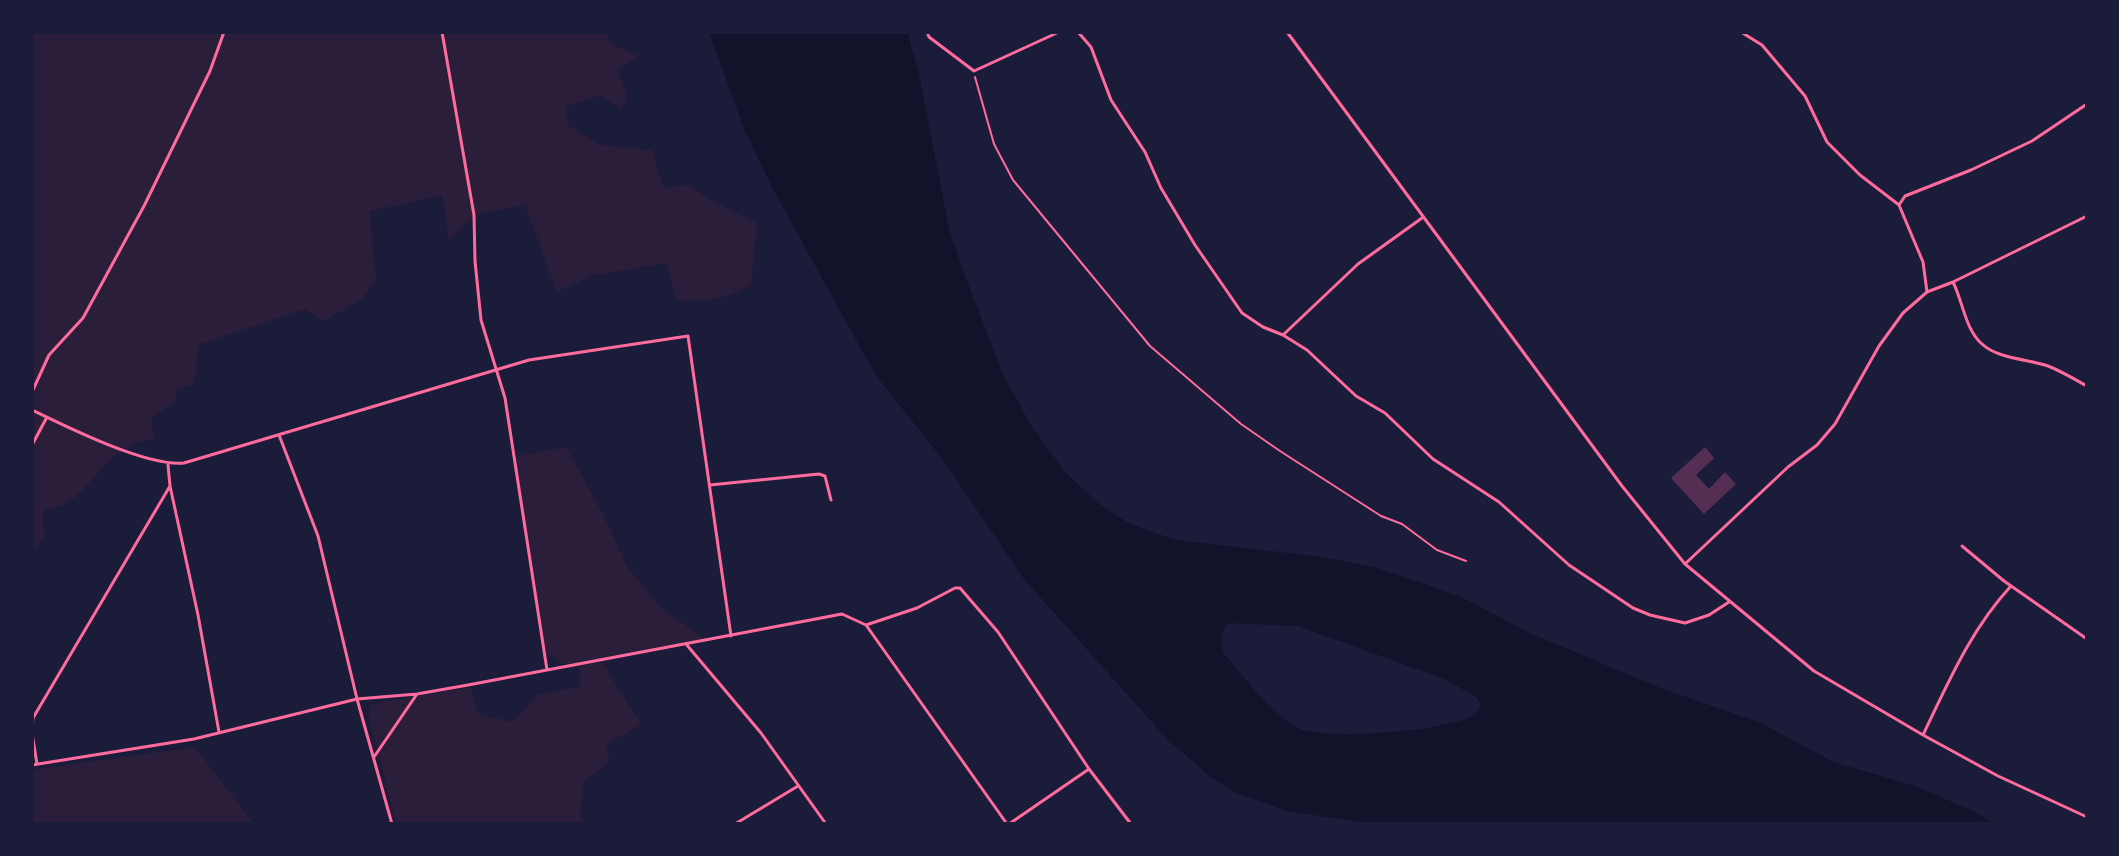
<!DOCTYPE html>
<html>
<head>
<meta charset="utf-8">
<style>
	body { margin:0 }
	#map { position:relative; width:2119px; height:856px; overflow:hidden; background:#1b1b3a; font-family:Raleway,sans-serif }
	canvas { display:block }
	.frame { position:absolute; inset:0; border:34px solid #1b1b3a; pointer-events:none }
</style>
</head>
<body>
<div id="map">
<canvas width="2119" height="856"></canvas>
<div class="frame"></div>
</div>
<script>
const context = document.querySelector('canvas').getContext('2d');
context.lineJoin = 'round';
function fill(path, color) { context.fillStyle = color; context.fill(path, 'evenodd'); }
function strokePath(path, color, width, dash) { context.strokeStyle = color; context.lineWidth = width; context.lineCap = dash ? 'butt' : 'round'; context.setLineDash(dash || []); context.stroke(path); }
const green = new Path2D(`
	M32,32H606L610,44L639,56L617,70L627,95L622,109L601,95L565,107L569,126L599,145L652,150L664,189L689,184L708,199L757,223L751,285C723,300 708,303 676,299L667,263L594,275L557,292L525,205L474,215L449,240L442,195L370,211L376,281L361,300L324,321L304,309L199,344L194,384L177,388L175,402L151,417L154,438C109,448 104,472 73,499C65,505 52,508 43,511L44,539L32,550Z
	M566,447L601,510L627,566L661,608L707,640L567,666L545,653L513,457Z
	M602,662L641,724L606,745L610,761L584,782L580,816L584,824H396L368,714L372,704L471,687L477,713L512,722L537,695L580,686L579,666Z
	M195,747L254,824H32V770Z`);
const water = new Path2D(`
	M709,32H907L919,74L949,229L965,276L1002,372L1030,424L1065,472L1098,503L1128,523L1175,540L1322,557L1374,567L1428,585L1463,598L1530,633L1660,688L1761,723L1833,762L1915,786L1973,811L1995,824H1375L1286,811L1235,792L1211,777L1168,740L1024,579L943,460L875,374L774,191L745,131ZM1229,623L1298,626L1447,680L1477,698L1481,704C1479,708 1479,711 1475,714C1454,731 1322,741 1298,728C1268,712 1247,679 1224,654C1220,641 1219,633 1229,623Z`);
const building = new Path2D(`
	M1705,447L1714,458L1696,475L1709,489L1725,472L1736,484L1704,514L1671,478Z`);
const path = new Path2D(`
	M975,77L994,144L1013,180L1150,346L1241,424L1280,451L1381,516L1402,524L1437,550L1466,561`);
const minor = new Path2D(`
	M442,32L474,215L475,261L481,320L505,398L547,670
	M927,32L929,37L974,71L1059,32
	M1078,32L1091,47L1111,100L1145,152L1161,188L1195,245L1242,313L1263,327L1283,335L1307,350L1356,396L1385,413L1433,459L1499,502L1569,565L1633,608L1650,615L1685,623L1709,615L1729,602
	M1287,32L1622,486L1685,564L1814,671L1923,735L1998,776L2087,817
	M1741,32L1762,45L1805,96L1827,142L1860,175L1899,205
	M1953,282C1963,302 1965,329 1982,344C1998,359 2028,359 2048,366C2061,371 2074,379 2087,386
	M1927,292L1923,262L1899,205L1905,196L1971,170L2032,141L2087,104
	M1283,335L1358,264L1422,218
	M32,392L49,355L83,318L144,206L210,71L224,32
	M32,410C67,427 147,467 184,463L529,360L688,336L731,636
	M279,435L318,536L357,699L392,824
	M32,445L47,417
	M168,465L170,486L198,615L219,732
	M710,485L819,474L825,476L831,500
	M1962,546L2004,581L2087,639
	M1685,564L1788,467L1817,445L1835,424L1879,346L1903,313L1927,292L1953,282L2087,216
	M866,625L1007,824
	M686,644L761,733L826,824
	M32,729L33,718L170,486
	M32,733L37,764
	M1923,735C1948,683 1971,629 2011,586
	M374,757L417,694
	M32,765L194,739L357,699L417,694L468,685L842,614L866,625L917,608L955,588H960L998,632L1089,769L1131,824
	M735,824L798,786
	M1009,824L1089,769`);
fill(green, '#2a1e3b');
fill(water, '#12122b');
fill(building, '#542f53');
strokePath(path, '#ff6b9d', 2);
strokePath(minor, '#ff6b9d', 3);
</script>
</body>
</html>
